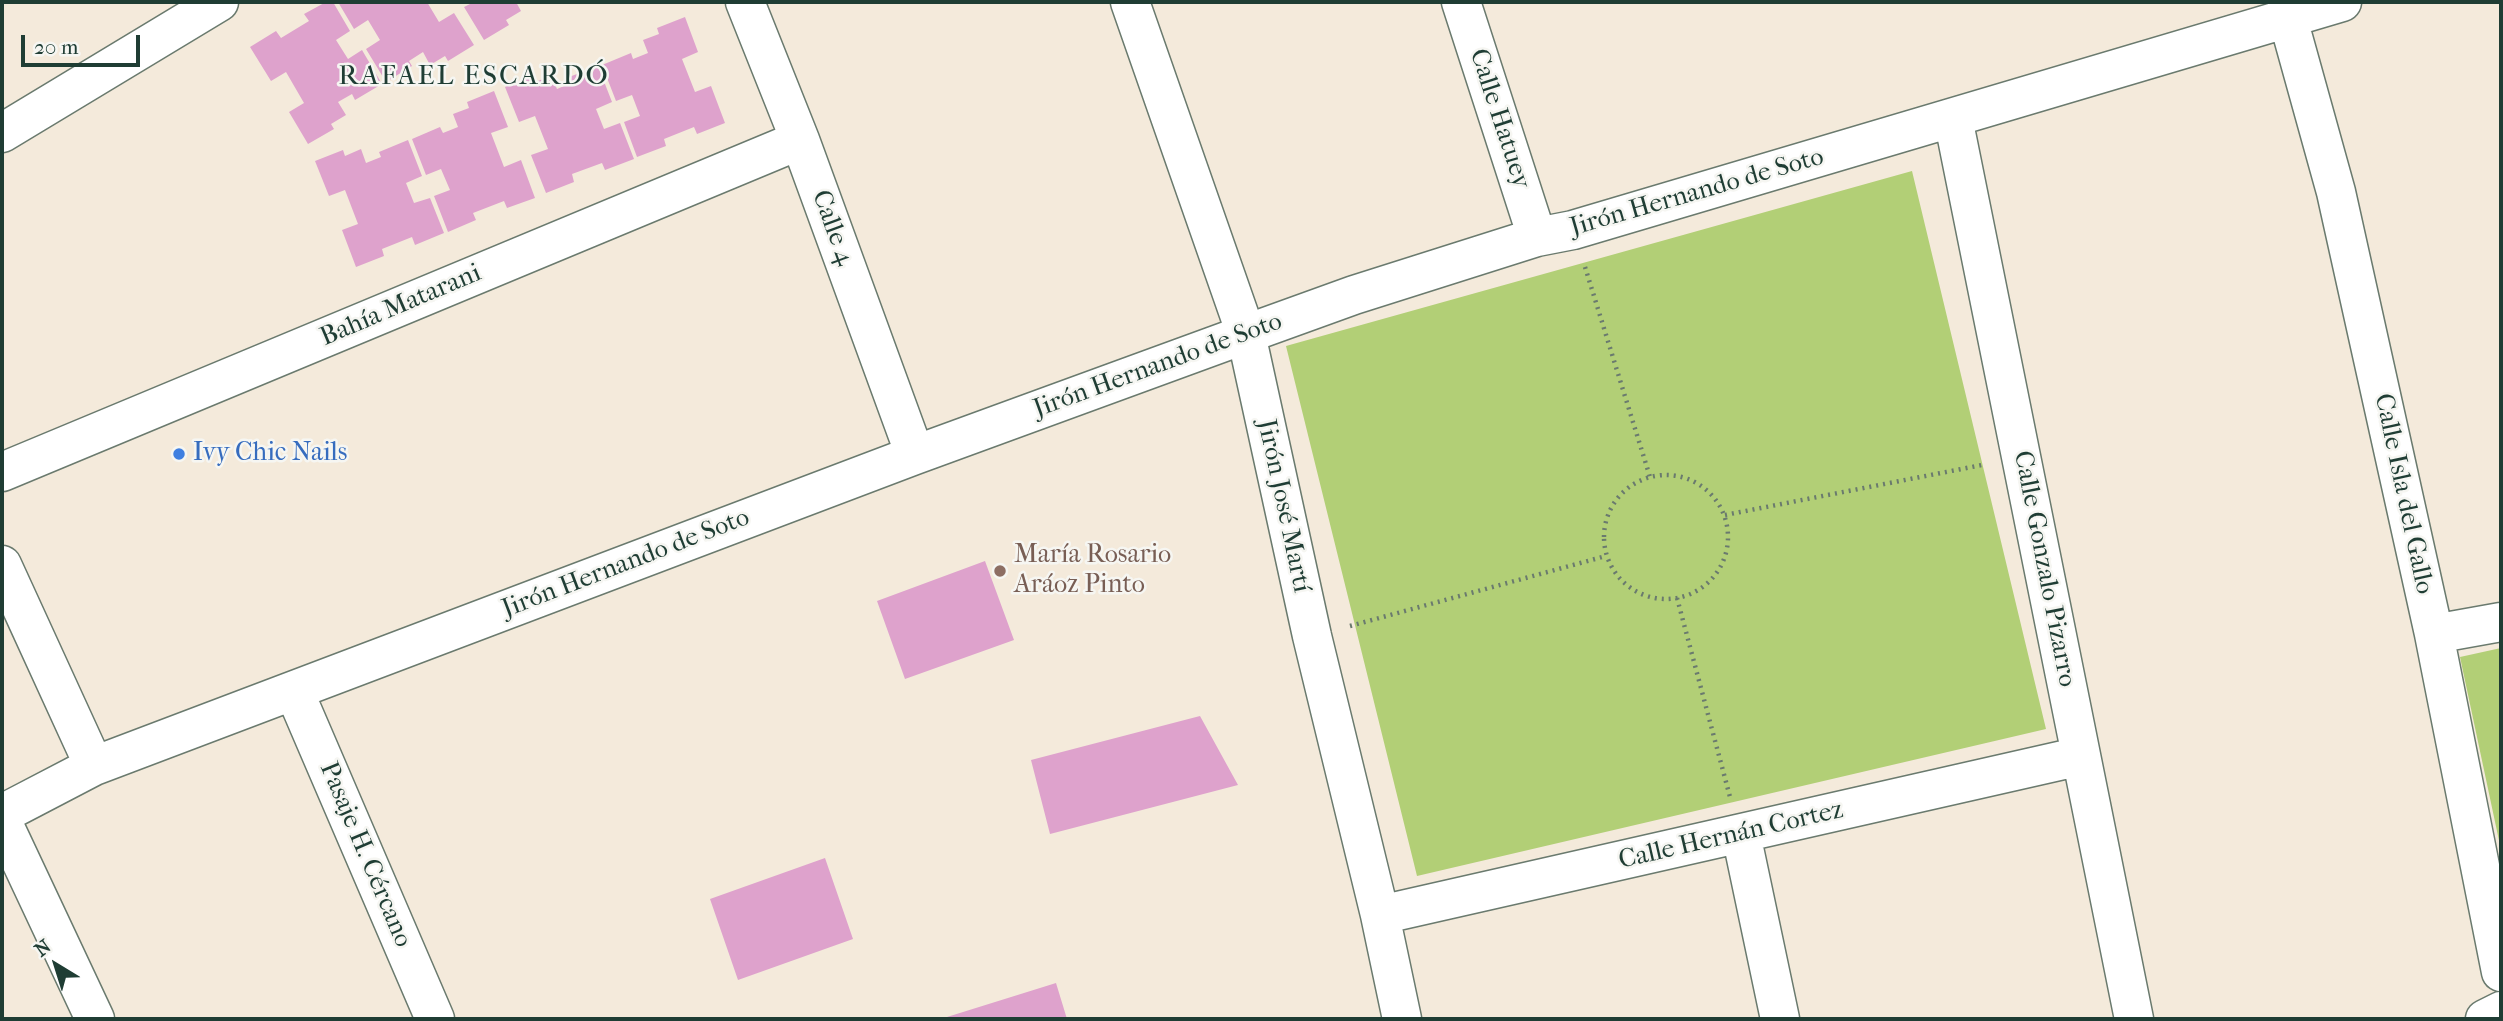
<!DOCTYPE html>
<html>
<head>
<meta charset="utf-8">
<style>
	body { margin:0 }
	#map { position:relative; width:2503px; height:1021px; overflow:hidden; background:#f4eadb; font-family:"IM FELL French Canon",serif }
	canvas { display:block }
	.frame { position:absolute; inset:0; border:4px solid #1f3d34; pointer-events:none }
	.north { position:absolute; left:21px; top:930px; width:70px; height:70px; -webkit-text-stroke:5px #f6f6f2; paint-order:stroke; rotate:322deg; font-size:19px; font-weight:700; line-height:28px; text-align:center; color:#1f3d34 }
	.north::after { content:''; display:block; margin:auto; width:24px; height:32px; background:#1f3d34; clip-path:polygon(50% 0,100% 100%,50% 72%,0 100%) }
	.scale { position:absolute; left:21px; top:35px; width:119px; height:32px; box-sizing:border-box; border:4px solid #1f3d34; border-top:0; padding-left:9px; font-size:21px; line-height:24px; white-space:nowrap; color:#1f3d34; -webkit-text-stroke:5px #f6f6f2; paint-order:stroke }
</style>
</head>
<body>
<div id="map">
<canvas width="2503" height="1021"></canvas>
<div class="frame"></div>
<div class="north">N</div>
<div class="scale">20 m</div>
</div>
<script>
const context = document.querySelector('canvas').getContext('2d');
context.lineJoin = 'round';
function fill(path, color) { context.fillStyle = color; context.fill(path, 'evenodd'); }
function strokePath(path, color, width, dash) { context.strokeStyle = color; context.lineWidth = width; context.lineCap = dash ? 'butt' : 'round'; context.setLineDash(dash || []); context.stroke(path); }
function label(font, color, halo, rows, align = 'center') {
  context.font = font + ' "IM FELL French Canon",serif'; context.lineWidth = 5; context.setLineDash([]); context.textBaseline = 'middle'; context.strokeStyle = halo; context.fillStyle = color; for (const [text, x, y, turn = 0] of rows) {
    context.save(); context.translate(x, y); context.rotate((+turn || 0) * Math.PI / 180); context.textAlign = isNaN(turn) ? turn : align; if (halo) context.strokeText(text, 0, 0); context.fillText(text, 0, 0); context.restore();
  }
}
const green = new Path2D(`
	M1912,171L2046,729L1417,876L1286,346Z
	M2501,648V850L2460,657Z`);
const building = new Path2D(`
	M326,2H333L350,31L336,40L348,59L362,50L382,84L355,100L352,94L338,102L346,115L331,124L334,129L308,144L289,112L304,103L286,72L271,81L250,47L276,31L281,38L309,21L304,14Z
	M338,2H427L439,22L454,13L474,45L448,61L445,56L430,65L423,52L409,61L412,66L386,82L366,49L380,40L368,20L354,29Z
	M474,2H516L521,11L506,20L509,25L484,40L464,7Z
	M685,17L698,52L682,59L695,92L711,86L725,123L697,134L694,127L664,139L666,146L637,157L624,122L640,116L632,95L616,101L602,65L631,53L633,59L648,53L643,40L659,34L657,28Z
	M598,66L612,102L596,109L604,129L620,123L634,159L605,170L602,163L572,174L574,182L546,193L531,155L548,149L535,116L519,122L505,87L533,76L536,82L551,75L557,89L571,83L569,77Z
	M494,91L508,127L491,133L504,167L521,160L535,198L507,208L504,201L473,213L476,220L448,232L434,196L450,190L441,169L426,175L412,139L440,127L443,133L458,127L453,114L469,108L467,102Z
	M408,140L422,176L406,183L414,203L430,198L444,233L415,245L412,237L382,249L384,256L356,267L342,230L358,224L345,190L329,196L315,161L343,150L345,156L361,149L366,163L381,157L379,152Z
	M985,561L1014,640L905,679L877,601Z
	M1200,716L1238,785L1050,834L1031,760Z
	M825,858L853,939L738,980L710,899Z
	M1056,983L1067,1019H948L947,1017Z`);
const path = new Path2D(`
	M1585,267L1650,477
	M1604 537a62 62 0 1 1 124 0a62 62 0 1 1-124 0Z
	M1725,515L1982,465
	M1677,598L1730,797
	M1350,626L1606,556`);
const minor = new Path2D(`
	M745,2L800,140L915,455
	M1130,2L1246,334L1312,636L1380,915L1402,1019
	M1461,2L1537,237
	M2288,19L2336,192L2434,634L2501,972
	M1953,118L2134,1019
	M2,133L219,2
	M2,472L800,140
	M2,565L94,766
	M2434,634L2501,622
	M294,691L435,1019
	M2,814L94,766L915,455L1246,334L1354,295L1537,237L1573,230L2342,2
	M2,821L95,1019
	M1741,834L1780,1019
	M1380,915L2081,756
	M2485,1019L2501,1011`);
const markers = [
	[179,454,7,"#3f7fe0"],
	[1000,571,7,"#8d6e63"]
];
const streetNames = [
	["Calle Hatuey",1499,119,72],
	["Jirón Hernando de Soto",1697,193,-16],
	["Calle 4",832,228,70],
	["Bahía Matarani",401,306,-23],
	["Jirón Hernando de Soto",1158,366,-20],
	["Calle Isla del Gallo",2403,494,78],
	["Jirón José Martí",1283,506,78],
	["Jirón Hernando de Soto",626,564,-21],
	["Calle Gonzalo Pizarro",2044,569,79],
	["Calle Hernán Cortez",1731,836,-13],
	["Pasaje H. Cércano",365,855,67]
];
const shopNames = [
	["Ivy Chic Nails",193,454]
];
const educationNames = [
	["María Rosario",1014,556],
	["Aráoz Pinto",1014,586]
];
const neighbourhoodNames = [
	["RAFAEL ESCARDÓ",474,77]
];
fill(green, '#b2cf76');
fill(building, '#dea2cc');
strokePath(minor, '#6a7a6e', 41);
strokePath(path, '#6a7a6e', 4.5, [2, 5]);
strokePath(minor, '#fff', 38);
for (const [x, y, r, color] of markers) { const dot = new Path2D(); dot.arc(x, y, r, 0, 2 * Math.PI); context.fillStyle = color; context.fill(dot); strokePath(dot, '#f6f6f2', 2.5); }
label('26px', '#1f3d34', '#f6f6f2', streetNames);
label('26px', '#366cbe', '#f6f6f2', shopNames, 'left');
label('26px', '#785e54', '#f6f6f2', educationNames, 'left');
context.letterSpacing = '2px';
label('28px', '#1f3d34', '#f6f6f2', neighbourhoodNames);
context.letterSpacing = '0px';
</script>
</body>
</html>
